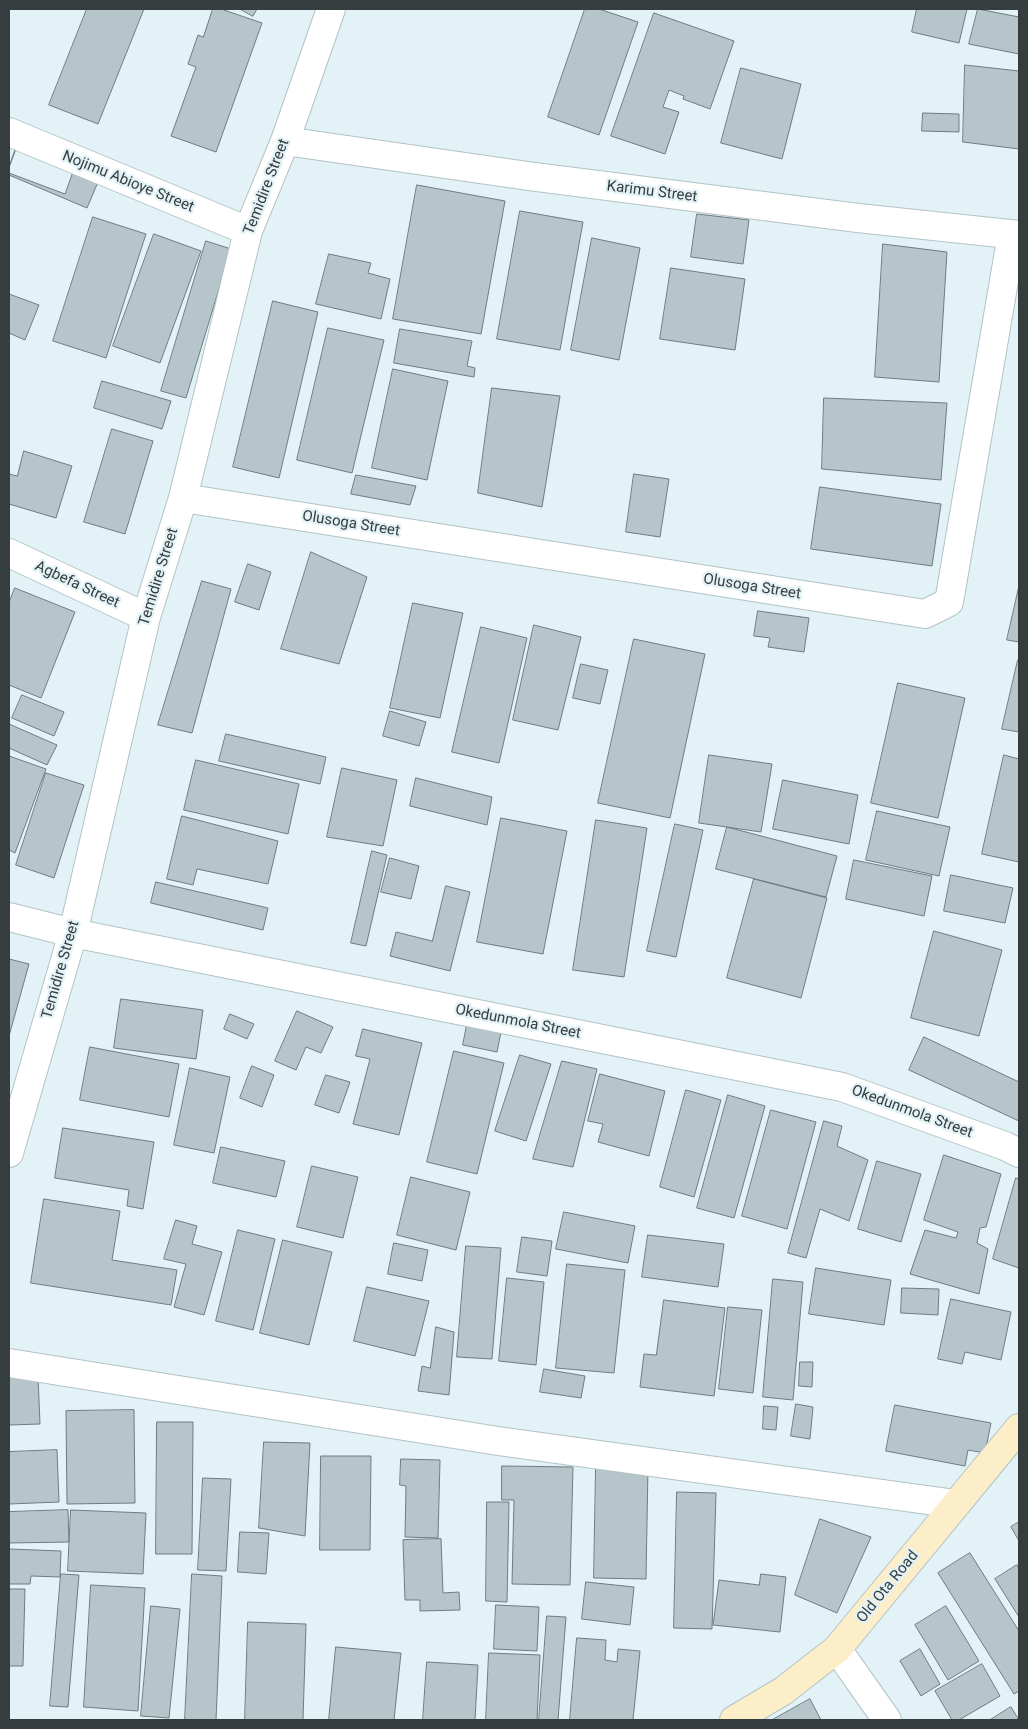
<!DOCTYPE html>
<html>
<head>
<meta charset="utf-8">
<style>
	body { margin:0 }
	#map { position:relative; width:1028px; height:1729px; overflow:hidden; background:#e2f2f6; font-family:Roboto,sans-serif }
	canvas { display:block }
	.frame { position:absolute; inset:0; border:10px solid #363d3e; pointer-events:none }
</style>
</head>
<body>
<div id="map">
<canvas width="1028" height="1729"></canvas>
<div class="frame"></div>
</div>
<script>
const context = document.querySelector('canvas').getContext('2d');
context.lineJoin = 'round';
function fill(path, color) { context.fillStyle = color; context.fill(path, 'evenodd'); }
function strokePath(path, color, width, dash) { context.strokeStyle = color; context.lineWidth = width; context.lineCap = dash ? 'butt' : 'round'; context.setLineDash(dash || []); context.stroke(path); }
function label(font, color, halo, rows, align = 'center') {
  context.font = font + ' Roboto,sans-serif'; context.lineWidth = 4.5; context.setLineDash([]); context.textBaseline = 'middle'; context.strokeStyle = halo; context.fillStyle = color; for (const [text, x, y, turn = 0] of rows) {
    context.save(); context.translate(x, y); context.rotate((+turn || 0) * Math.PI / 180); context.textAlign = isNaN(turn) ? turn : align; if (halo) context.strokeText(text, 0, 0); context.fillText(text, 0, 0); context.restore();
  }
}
const building = new Path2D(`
	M87,9H144L98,124L49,105Z
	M213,9H221L262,23L216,152L171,136L196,67L188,64L198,35L203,37Z
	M240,9H257L253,16Z
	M585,9H599L638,22L599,135L548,117Z
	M917,9H967L959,43L912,32Z
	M978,9L1019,17V54L969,44Z
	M654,13L734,41L710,109L683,99L684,96L669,90L663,107L679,112L665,154L611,136Z
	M965,65L1019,71V149L963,142Z
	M741,68L801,84L782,159L721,143Z
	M923,113L959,114V132L922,131Z
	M17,147L98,182L87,208L9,175V168Z
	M16,148L74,169L65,194L9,173V167Z
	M417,185L505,201L481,334L393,319Z
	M520,211L583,222L560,350L497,339Z
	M697,214L749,220L743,264L691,257Z
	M93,217L146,234L106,358L53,341Z
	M154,234L201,251L160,363L113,346Z
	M592,238L640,248L619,360L571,350Z
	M206,241L231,249L186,398L161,391Z
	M883,244L947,252L939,382L875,377Z
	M329,254L371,263L368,273L390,279L381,319L316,304Z
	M671,268L745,279L735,350L660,339Z
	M9,294L39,305L25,340L9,333Z
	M273,301L318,312L279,478L233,467Z
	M328,328L384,340L352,473L297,460Z
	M400,329L472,341L467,366L475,368L474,377L394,363Z
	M393,369L448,381L427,480L372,468Z
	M102,381L171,401L162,429L94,408Z
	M492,388L560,396L542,507L478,493Z
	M824,398L947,403L941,480L822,469Z
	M112,429L153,441L125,534L84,522Z
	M24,451L72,466L56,518L9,504V474L17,476Z
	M634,474L669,479L660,537L626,532Z
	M356,475L416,486L410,505L351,494Z
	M820,487L941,504L932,566L811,549Z
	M311,552L367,577L339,664L281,649Z
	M248,564L271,572L259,610L235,602Z
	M202,581L231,589L192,733L158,725Z
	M1019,586V642L1007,640Z
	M15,588L75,612L41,698L9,685V603Z
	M413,603L463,613L440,718L390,708Z
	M758,611L809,618L804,652L768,647L770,638L754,636Z
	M534,625L581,637L558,730L513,720Z
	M481,627L527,638L499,763L452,752Z
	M634,639L705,654L670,818L598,803Z
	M1018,660H1019V732L1002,729Z
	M581,664L608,670L600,704L573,698Z
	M898,683L965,698L938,818L871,803Z
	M22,695L64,712L54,736L12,718Z
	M390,711L426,722L419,746L383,736Z
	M9,724L57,745L47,765L9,748Z
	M226,734L326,757L320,784L219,761Z
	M709,755L772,764L761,832L699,823Z
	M1004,755L1019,759V862L982,854Z
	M9,756L46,769L15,853L9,850Z
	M196,760L299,784L288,834L184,810Z
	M342,768L397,780L383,846L327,837Z
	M46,773L84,785L54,878L16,865Z
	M416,778L492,797L487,825L410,806Z
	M783,780L858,795L849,844L773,829Z
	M877,811L950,827L939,876L866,860Z
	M182,816L278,841L268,884L197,869L193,885L167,879Z
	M501,818L567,831L543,954L477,942Z
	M596,820L647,828L624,977L573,970Z
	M675,824L703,830L676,957L647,951Z
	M727,827L837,856L826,897L716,869Z
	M372,851L387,855L366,946L351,943Z
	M390,858L419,866L411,899L381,892Z
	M854,860L932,876L924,916L846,899Z
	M951,875L1013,888L1005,923L944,911Z
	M754,879L827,898L801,998L727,978Z
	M156,882L268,908L263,930L151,903Z
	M446,886L470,892L450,971L390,956L396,932L432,941Z
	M934,931L1002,950L979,1036L911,1018Z
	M9,959L29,964L9,1036Z
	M121,999L203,1010L196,1059L114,1048Z
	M297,1011L333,1027L321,1053L306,1047L296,1070L275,1061Z
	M230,1014L254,1024L247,1039L224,1029Z
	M468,1020L502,1027L497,1052L463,1045Z
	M363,1029L422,1043L399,1135L353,1124L370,1059L356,1056Z
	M924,1037L1019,1082V1121L909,1070Z
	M90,1047L179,1064L169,1117L80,1100Z
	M454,1051L504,1063L477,1174L427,1162Z
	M520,1055L551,1064L526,1141L495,1131Z
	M562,1061L597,1069L573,1167L533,1159Z
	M252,1066L274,1075L262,1107L240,1098Z
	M190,1068L230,1077L214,1153L174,1145Z
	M600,1074L665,1091L649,1156L598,1142L603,1124L588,1121Z
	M326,1075L350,1082L339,1113L315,1105Z
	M686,1090L721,1100L694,1197L660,1187Z
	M728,1095L765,1106L734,1218L697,1208Z
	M771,1110L816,1122L787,1229L742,1216Z
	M824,1121L842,1126L837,1146L868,1160L849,1221L820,1209L806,1258L788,1253Z
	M63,1128L154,1142L143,1209L127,1206L129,1190L55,1178Z
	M221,1147L285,1161L276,1197L213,1183Z
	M944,1155L1001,1174L986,1227L980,1228L977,1243L988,1249L979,1294L910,1274L925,1230L956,1238L958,1232L924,1220Z
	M877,1161L921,1174L901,1242L858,1229Z
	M312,1166L358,1177L343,1238L297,1227Z
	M411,1177L470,1192L456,1250L397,1235Z
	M1016,1178L1019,1179V1268L993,1259Z
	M44,1199L120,1211L112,1260L177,1270L171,1305L31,1283Z
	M564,1212L635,1226L628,1263L556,1249Z
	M176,1220L197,1226L192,1244L222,1252L204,1315L174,1307L186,1264L164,1259Z
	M238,1230L275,1239L253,1330L216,1321Z
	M648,1235L724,1244L718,1287L642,1277Z
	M522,1237L552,1241L547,1276L517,1272Z
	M283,1240L332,1252L309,1345L260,1333Z
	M394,1243L428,1250L422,1281L388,1274Z
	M466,1246L501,1248L492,1359L457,1357Z
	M567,1264L625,1270L614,1373L556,1368Z
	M816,1268L891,1280L884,1325L809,1314Z
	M507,1278L544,1282L536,1365L499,1361Z
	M773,1279L803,1282L793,1400L763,1397Z
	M367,1287L429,1301L415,1356L354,1341Z
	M902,1288L939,1289L938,1315L901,1313Z
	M951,1299L1011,1312L1001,1360L965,1352L962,1364L938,1359Z
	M664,1300L725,1308L714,1396L640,1387L644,1354L656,1355Z
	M728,1307L762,1310L753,1393L719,1389Z
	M436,1327L454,1332L449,1395L418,1391L422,1366L430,1368Z
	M800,1362H813L812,1387L799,1386Z
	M544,1369L585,1376L581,1398L540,1392Z
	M38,1376L40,1424L9,1425V1377Z
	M796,1404L813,1407L810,1439L791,1436Z
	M895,1405L991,1423L985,1453L968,1450L965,1466L886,1451Z
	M764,1406L778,1407L776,1430L763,1429Z
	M134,1410L135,1503L67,1504L66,1411Z
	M157,1422H193L192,1554H156Z
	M264,1442L310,1443L305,1536L259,1528Z
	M57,1450L59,1502L9,1504V1452Z
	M321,1456H371L370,1550H320Z
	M401,1459L440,1460L438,1538L405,1537L406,1486L400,1485Z
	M502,1466L573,1467L570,1585L512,1584L514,1500H502Z
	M596,1466L648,1467L646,1579L594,1578Z
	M203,1478L231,1479L226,1571L198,1570Z
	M677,1492L716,1493L712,1629L674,1628Z
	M487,1502H509L507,1602L486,1601Z
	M68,1510L69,1542L9,1543V1512Z
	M71,1510L146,1513L143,1574L68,1571Z
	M820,1519L871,1537L837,1613L795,1595Z
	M1019,1522V1541L1011,1527Z
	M240,1532L269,1533L266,1574L238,1572Z
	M441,1539L443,1593L459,1592L460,1610L420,1611V1600H405L403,1540Z
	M9,1549L61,1551L60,1577L31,1576L30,1584H9Z
	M970,1553L1019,1631V1691L1014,1694L938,1573Z
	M1017,1565L1019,1569V1617L995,1579Z
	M61,1574L79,1575L68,1707L50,1706Z
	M192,1574L222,1576L216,1720H185Z
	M761,1574L786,1577L780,1632L713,1625L719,1580L759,1585Z
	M586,1582L634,1587L630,1625L582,1619Z
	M91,1585L145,1588L138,1711L84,1707Z
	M9,1589H25L23,1666H9Z
	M496,1605L539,1607L537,1651L494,1649Z
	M151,1606L180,1609L169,1718L141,1716Z
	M946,1606L979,1661L948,1680L915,1625Z
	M547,1616L566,1617L558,1720H539Z
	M248,1622L306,1624L303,1720H245Z
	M577,1638L606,1640L605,1660L617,1662L618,1649L640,1651L633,1720H570Z
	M336,1647L401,1653L394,1720H329Z
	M920,1649L940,1684L921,1696L900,1661Z
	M489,1653L540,1655L537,1720H486Z
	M427,1662L478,1665L475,1720H423Z
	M982,1664L1000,1696L959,1720H952L935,1691Z
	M810,1699L821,1720H772Z
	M1011,1707L1019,1720H990Z`);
const street = new Path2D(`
	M9,132L248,231
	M285,141L528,176L858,218L1019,235
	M183,498L925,614L949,602L1012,234
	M9,553L146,617
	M9,917L73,933L842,1087L1005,1146L1019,1153
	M9,1153L73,933L146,617L183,498L248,231L285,141L331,9
	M9,1363L498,1441L956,1504
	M837,1649L887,1720`);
const secondary = new Path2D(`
	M734,1720L783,1691L837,1649L1019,1428`);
const streetNames = [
	["Nojimu Abioye Street",128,182,22],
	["Temidire Street",267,187,-69],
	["Karimu Street",652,192,7],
	["Olusoga Street",351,524,9],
	["Temidire Street",159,577,-73],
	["Agbefa Street",77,585,25],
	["Olusoga Street",752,587,9],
	["Temidire Street",61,970,-74],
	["Okedunmola Street",518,1022,11],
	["Okedunmola Street",912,1112,20],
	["Old Ota Road",888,1587,-51]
];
fill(building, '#b5c5c9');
strokePath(building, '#6d7c80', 1);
strokePath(street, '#b3c3c7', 30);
strokePath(secondary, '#b3c3c7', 30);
strokePath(street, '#fff', 28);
strokePath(secondary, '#fdeeca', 28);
label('15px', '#363d3e', '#e2f2f6', streetNames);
</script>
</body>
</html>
